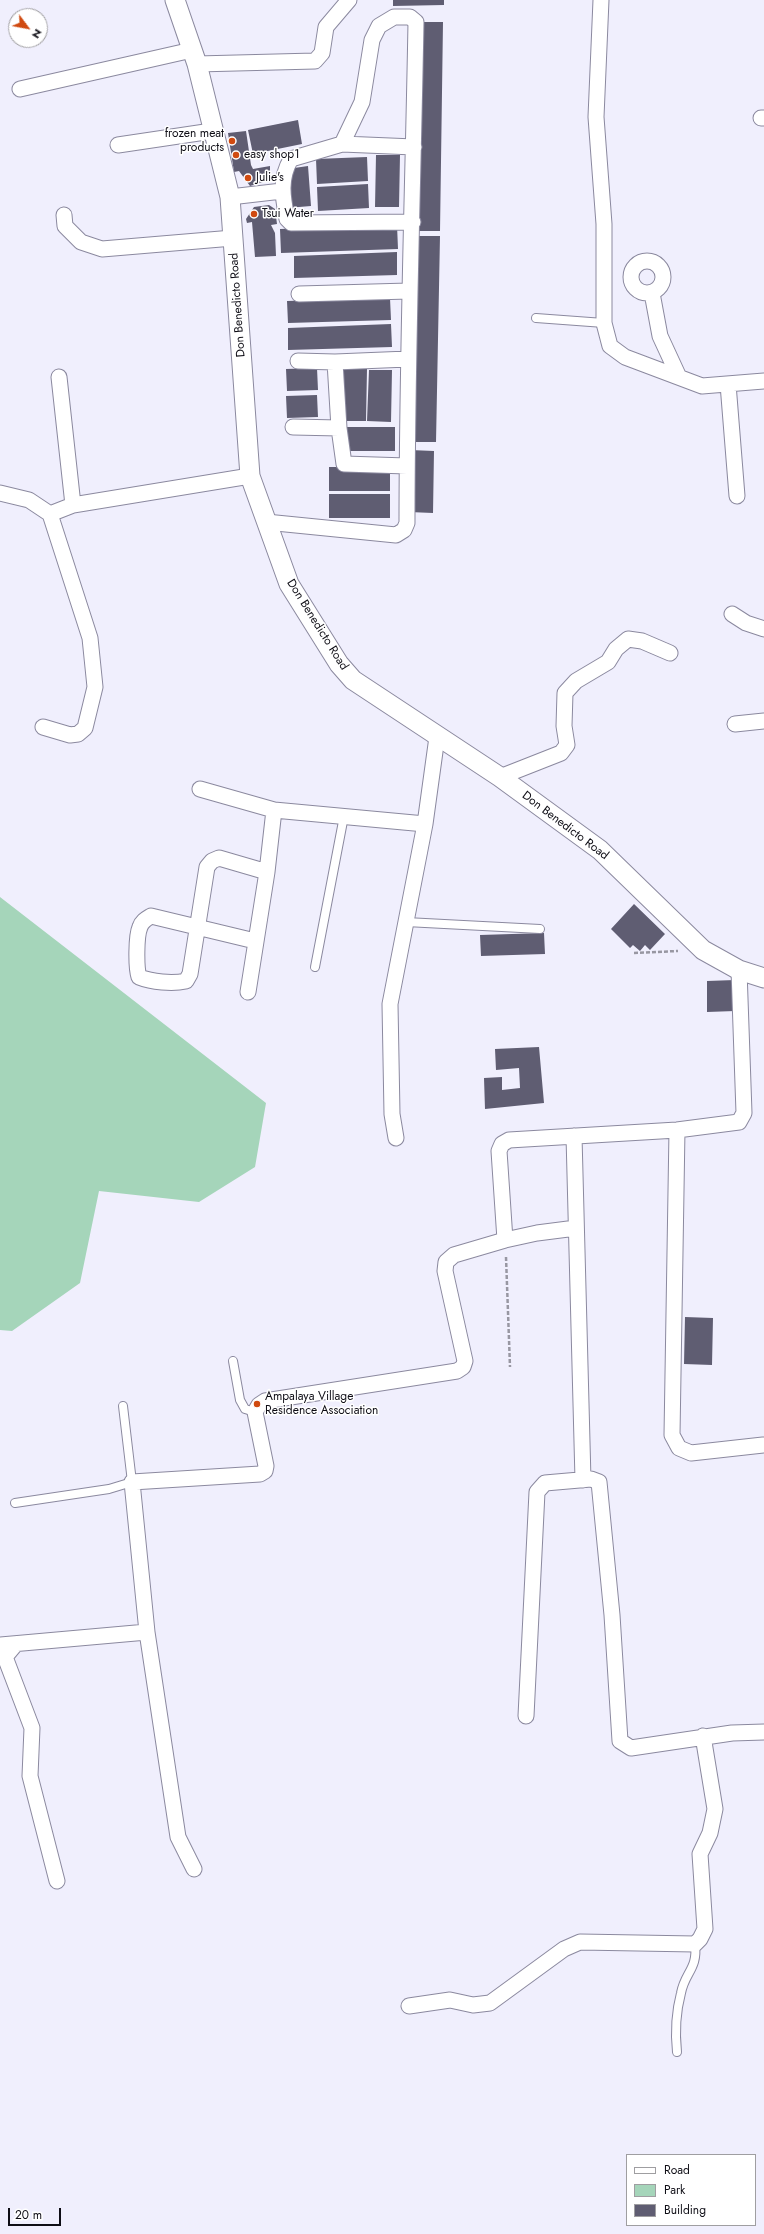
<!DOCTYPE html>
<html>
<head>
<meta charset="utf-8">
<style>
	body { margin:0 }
	#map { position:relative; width:764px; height:2234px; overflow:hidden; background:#f0effd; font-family:Jost,sans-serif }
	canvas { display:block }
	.legend { position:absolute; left:626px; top:2154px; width:130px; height:72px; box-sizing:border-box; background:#fff; border:1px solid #9f9ea1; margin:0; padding:5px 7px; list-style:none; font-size:12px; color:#0e0d15 }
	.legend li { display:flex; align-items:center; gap:8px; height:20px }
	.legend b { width:20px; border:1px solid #9f9ea1 }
	.north { position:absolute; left:8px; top:8px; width:40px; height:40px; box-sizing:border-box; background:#fff; border:1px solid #9f9ea1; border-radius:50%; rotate:122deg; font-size:11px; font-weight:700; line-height:16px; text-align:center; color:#0e0d15 }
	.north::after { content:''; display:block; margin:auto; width:14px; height:18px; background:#d04a10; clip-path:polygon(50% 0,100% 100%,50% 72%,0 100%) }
	.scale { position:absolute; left:8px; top:2208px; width:53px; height:18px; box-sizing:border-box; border:2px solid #0e0d15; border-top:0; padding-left:5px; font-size:12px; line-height:14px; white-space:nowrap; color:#0e0d15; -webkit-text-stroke:3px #fff; paint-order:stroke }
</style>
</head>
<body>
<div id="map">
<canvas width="764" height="2234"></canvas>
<ul class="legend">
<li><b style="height:5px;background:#fff"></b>Road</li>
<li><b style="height:11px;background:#a5d5ba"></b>Park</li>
<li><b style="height:11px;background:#5f5d72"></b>Building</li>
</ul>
<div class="north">N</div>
<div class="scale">20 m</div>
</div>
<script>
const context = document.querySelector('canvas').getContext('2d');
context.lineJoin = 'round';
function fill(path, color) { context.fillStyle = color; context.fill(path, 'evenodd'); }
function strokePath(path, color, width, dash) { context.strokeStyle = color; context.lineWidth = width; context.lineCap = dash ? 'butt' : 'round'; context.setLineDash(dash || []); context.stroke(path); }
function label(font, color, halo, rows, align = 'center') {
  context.font = font + ' Jost,sans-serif'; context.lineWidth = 3; context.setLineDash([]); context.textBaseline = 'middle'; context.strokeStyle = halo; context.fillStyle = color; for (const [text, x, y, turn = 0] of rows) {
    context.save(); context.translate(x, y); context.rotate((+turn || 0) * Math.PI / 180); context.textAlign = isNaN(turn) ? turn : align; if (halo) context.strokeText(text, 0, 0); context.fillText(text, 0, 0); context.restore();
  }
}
const green = new Path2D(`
	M0,897L266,1103L255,1167L199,1202L99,1191L80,1283L12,1331L0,1330Z`);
const building = new Path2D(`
	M393,0H444V5L393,6Z
	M420,22H443L440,231H417Z
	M298,120L302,144L253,154L248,130Z
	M246,131L251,165L253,169L270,166V177L266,181L250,186L239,171L234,172L228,133Z
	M376,155H400L399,207H375Z
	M367,157L368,181L317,184L316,159Z
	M308,166L311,206L287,208V169Z
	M368,184L369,208L318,211L317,187Z
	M269,205L275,209L277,224L271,225L275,233L276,256L255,257L252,222L247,223L246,219L254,207Z
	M397,225L398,249L281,253L280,229Z
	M416,236H440L436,442H412Z
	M397,252V275L294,278V256Z
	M390,298L391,320L288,323L287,301Z
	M391,324L392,347L288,350V328Z
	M317,368L318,390L287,391L286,369Z
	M343,369H367L366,421H342Z
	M369,370H392L391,422L367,421Z
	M317,395L318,417L287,418L286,396Z
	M344,427H395V451H344Z
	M410,450L434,451L433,513L409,512Z
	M329,467H390V491H329Z
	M329,494H390V518H329Z
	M634,904L665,934L650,950L645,945L640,951L633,945L630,948L611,929Z
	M544,933L545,954L481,956L480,935Z
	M735,980V1011L707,1012V981Z
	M539,1047L544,1103L485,1109L484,1078L502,1077V1090L520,1088L519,1068L496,1070L495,1049Z
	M685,1317L713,1318L712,1365L684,1364Z`);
const path = new Path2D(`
	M634,953L678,951
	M506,1257L510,1367`);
const service = new Path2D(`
	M536,318L604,323
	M406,922L540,929
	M315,967L344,816
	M233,1361L240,1400L245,1409L255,1412
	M15,1503L109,1489L132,1482L123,1406
	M677,2052C675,2033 676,2012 681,1993C685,1972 698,1969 695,1944`);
const minor = new Path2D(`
	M601,0L596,117L604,224V323L610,346L625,357L702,386L764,381
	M197,64L315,61L322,53L326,27L349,0
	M20,89L192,50
	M761,118H764
	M118,145L212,131
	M230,197L282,191
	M64,215L65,226L81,242L102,249L233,238
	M413,222L291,223L287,219C283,198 279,179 291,159L342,144L414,147
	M631 277a16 16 0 1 1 32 0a16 16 0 1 1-32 0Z
	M652,293L660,336L678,375
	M299,294L409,291
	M298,361L335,362L408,359
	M335,362L339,428L344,464L407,466
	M59,377L73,505
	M728,384L737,496
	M293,427L339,428
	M0,493L29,500L50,514L90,638L95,687L85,728L78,734L70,735L43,727
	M50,514L73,505L250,476
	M266,522L396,535L404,530L407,523C407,356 413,190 416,22L410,17H394L379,26L372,40L362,102L342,144
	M732,614L746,623L764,629
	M735,724L764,721
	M500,777L561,753L567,745L564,726L565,693L576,681L608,662L616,649L628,639L642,641L670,653
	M200,789L274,810L425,824
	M255,941L151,916C146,919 142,921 140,927C136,936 136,968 139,977C152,982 172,984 186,981L190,974L207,867L212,861L219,858L267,872
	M248,992L267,872L274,810
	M677,1130L672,1435L679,1448L691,1453L763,1445
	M574,1136L583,1480
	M396,1138L392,1114L390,1004L425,824L437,737
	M505,1240L537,1233L576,1228
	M0,1645L147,1632
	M15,1645L5,1657L32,1728L30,1776L57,1881
	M526,1716L537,1492L545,1483L591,1479L599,1482L612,1615L620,1741L631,1748L732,1733L764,1732
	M194,1869L178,1837L147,1632L132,1482L260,1474L265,1471L266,1466L255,1412L259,1405L265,1401L457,1371L463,1367L465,1361L445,1271L446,1262L454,1255L505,1240L499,1151L502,1144L509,1140L677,1130L739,1122L744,1113L739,970
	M409,2006L450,2000L473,2005L490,2003L564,1949L580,1942L695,1944L700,1939L705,1929L700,1854L710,1833L715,1809L703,1736`);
const tertiary = new Path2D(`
	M175,0L197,64L230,197L250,476L289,584L339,664L353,680L500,777L600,850L703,950L739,970L764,978`);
const markers = [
	[232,141,4,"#d04a10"],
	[236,155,4,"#d04a10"],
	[248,178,4,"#d04a10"],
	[254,214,4,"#d04a10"],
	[257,1404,4,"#d04a10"]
];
const poiNames = [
	["frozen meat",224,134,"right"],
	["products",224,148,"right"],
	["easy shop1",244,155],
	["Julie's",256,178],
	["Tsui Water",262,214],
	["Ampalaya Village",265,1397],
	["Residence Association",265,1411]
];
const streetNames = [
	["Don Benedicto Road",238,305,-94],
	["Don Benedicto Road",317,625,58],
	["Don Benedicto Road",565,826,37]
];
fill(green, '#a5d5ba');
fill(building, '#5f5d72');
strokePath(service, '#8b899f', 10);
strokePath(minor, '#8b899f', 17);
strokePath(tertiary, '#8b899f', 21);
strokePath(path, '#9897a2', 2.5, [4, 2]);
strokePath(service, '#fff', 8);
strokePath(minor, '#fff', 15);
strokePath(tertiary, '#fff', 19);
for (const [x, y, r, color] of markers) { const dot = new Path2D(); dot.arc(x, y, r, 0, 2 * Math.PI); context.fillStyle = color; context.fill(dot); strokePath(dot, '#fff', 1.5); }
label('12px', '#0e0d15', '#fff', poiNames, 'left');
label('12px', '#0e0d15', '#fff', streetNames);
</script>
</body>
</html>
